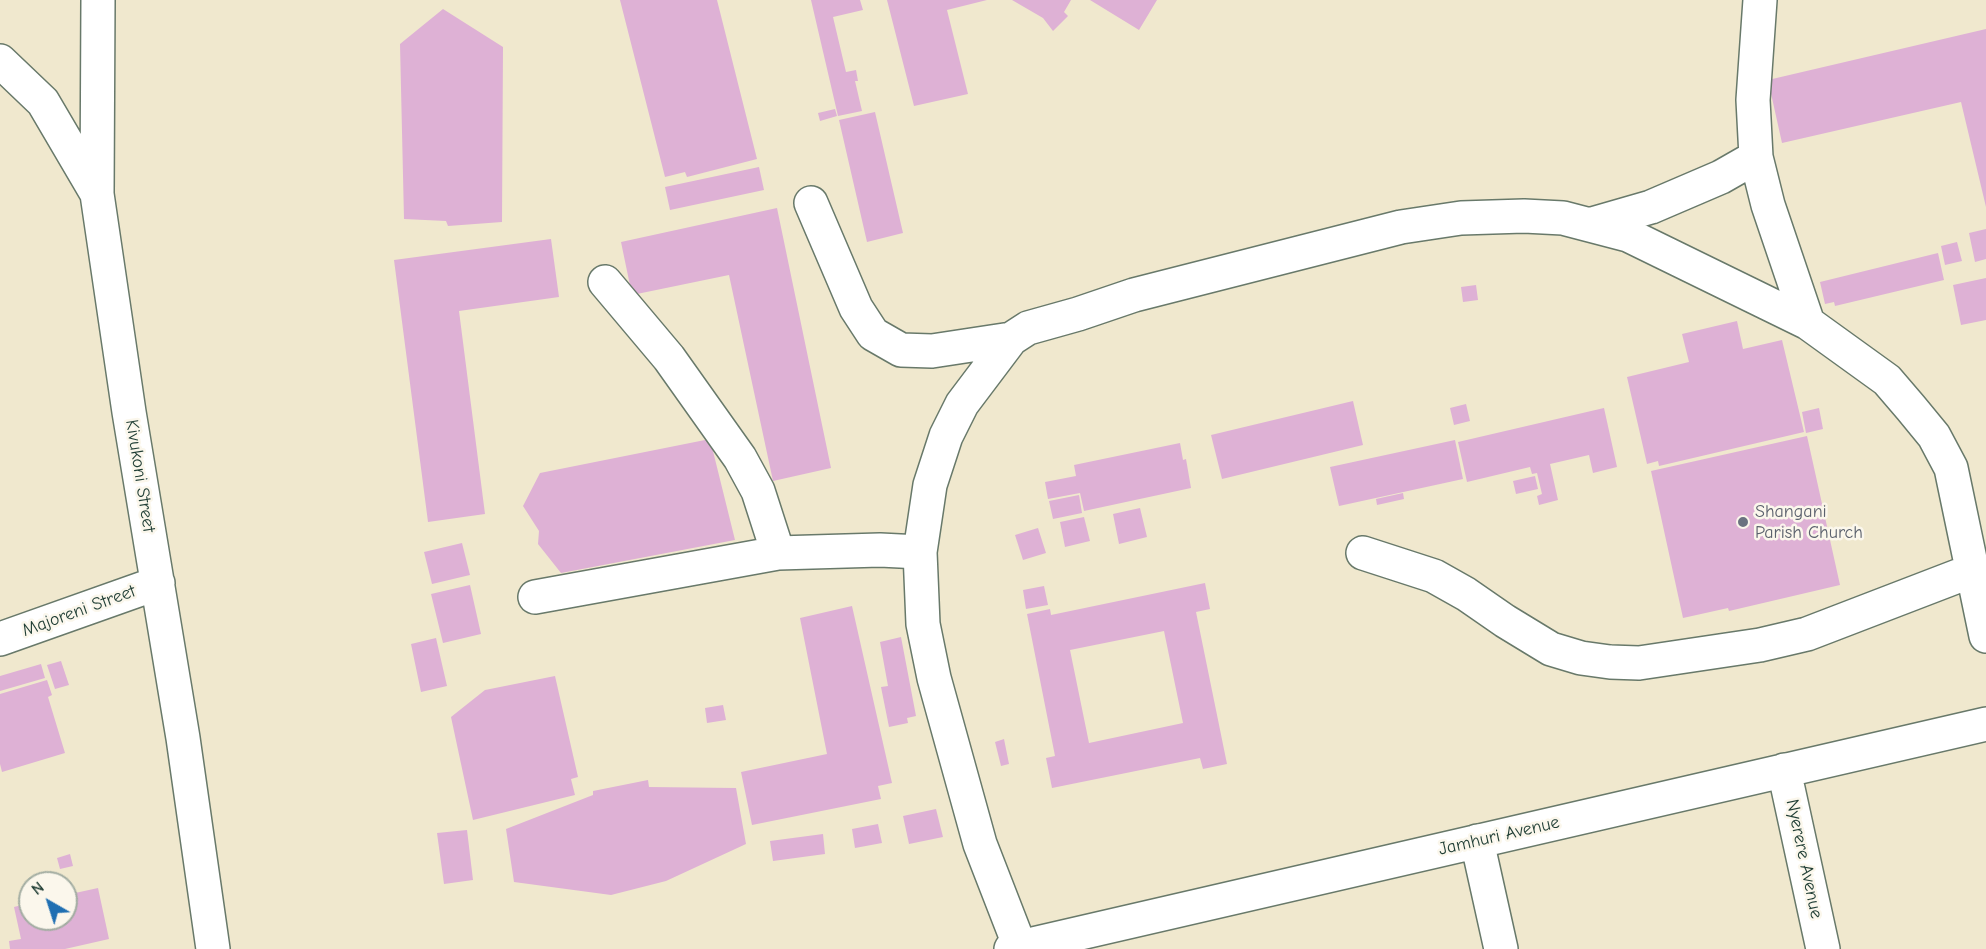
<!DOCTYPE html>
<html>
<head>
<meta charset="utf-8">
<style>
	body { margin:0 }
	#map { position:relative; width:1986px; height:949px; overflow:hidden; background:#f0e8ce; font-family:"Comic Neue",sans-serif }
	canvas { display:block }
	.north { position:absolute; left:18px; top:871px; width:60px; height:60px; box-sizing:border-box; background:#fbf7ec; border:2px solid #a3ada2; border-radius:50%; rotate:321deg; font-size:16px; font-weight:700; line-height:24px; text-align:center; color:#1f3d34 }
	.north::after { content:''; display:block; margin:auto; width:21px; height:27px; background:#1f6fb2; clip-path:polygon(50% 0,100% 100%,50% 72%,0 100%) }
</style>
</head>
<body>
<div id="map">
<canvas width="1986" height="949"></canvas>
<div class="north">N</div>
</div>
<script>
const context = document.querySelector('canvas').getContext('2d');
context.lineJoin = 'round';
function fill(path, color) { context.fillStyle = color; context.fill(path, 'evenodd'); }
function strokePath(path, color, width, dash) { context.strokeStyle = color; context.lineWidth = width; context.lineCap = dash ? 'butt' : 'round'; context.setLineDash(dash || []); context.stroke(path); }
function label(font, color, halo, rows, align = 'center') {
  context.font = font + ' "Comic Neue",sans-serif'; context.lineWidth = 5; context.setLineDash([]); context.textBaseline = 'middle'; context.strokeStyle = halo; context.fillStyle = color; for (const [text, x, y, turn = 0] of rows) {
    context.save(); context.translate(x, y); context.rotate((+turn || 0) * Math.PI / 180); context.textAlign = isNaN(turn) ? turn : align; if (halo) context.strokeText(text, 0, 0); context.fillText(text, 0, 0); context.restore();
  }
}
const building = new Path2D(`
	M620,0H717L757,159L687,177L685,172L665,177Z
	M811,0H860L863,10L833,17L846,72L856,70L858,81H855L862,111L838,116Z
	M887,0H987L947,10L968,94L914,106Z
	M1012,0H1071L1064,12L1068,16L1053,31L1043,18Z
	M1090,0H1157L1139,30Z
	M443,9L503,47L502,222L448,226L446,221L404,219L400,44Z
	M1986,29V207L1961,102L1782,143L1768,80Z
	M835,109L837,116L820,121L818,113Z
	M875,112L903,233L867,242L839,120Z
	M759,167L764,190L670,210L665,187Z
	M777,208L831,468L773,481L729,275L632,295L621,242Z
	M1986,229V259L1975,262L1969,233Z
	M551,239L559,297L459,311L485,514L428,522L394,260Z
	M1957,242L1962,261L1945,265L1941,246Z
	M1938,253L1944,280L1835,306L1834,302L1825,304L1820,282Z
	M1986,278V320L1961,325L1953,285Z
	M1476,285L1478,300L1463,302L1461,287Z
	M1737,321L1743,349L1782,340L1804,432L1659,466L1658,461L1647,464L1627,377L1689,362L1682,334Z
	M1353,401L1363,445L1222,479L1211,435Z
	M1466,404L1470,421L1454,425L1450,408Z
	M1604,408L1617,467L1593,473L1589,455L1550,464L1558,500L1539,505L1537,496L1542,494L1537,473L1532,474L1530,467L1467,482L1458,442Z
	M1819,408L1823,429L1806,433L1802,412Z
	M1807,436L1840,585L1729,611L1728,608L1683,618L1651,471Z
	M710,439L735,540L561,573L538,544L539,531L523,506L540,473Z
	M1455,440L1463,479L1339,506L1330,467Z
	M1180,443L1183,460L1186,459L1191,488L1084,511L1080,493L1048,499L1045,482L1076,476L1074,465Z
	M1535,476L1538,489L1516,494L1513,481Z
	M1403,493L1404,499L1377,505L1376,499Z
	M1079,495L1082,513L1053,519L1049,501Z
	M1140,508L1147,537L1119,544L1113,514Z
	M1084,517L1090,541L1065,547L1060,522Z
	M1038,528L1046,553L1023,560L1015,535Z
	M462,543L470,575L432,584L424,552Z
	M1205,583L1210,609L1196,612L1227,764L1203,769L1200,758L1052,788L1046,758L1055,756L1027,614L1050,609L1051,615ZM1164,631L1183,723L1089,743L1070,650Z
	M470,585L481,634L443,643L431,594Z
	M1044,586L1048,605L1026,609L1023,590Z
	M852,606L892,783L878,786L881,799L752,825L741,772L827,754L800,618Z
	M901,637L916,716L907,718L908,723L889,727L881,687L888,686L880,642Z
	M436,638L447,686L421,692L411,644Z
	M61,661L69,685L55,689L47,665Z
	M41,664L45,678L0,691V676Z
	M555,676L578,777L571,779L575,795L473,820L451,717L485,690Z
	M47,680L52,695L48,697L65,753L2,772L0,764V694Z
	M723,705L726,720L707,723L705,708Z
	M1004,739L1009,764L1001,766L995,742Z
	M648,780L649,787L736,788L746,844L666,881L611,895L514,882L506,829L593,795V791Z
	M936,809L943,837L909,844L903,816Z
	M878,824L882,843L855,848L852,829Z
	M467,830L473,880L444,884L437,833Z
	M823,834L825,854L773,861L770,841Z
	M70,854L73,866L60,869L57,858Z
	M98,888L109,939L65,949H10L9,941L21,939L14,907L30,903V919H66V895Z`);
const minor = new Path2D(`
	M98,0L97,194L129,412L183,738L213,949
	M1760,0L1753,100L1756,157L1768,205L1808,323
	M0,61L43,102L97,194
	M811,203L856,308L873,334L901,350L932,351L1011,339
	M1592,224L1651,207L1721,177L1756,157
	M605,282L669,358L740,458L758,491L778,553
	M1363,553L1434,576L1466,594L1505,621L1551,649L1581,658L1610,662L1639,663L1760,645L1807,634L1971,571
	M535,597L778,553L880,550L920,552
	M0,639L158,583
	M1784,770L1823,949
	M1477,841L1501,949
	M1020,947L980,844L934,678L923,624L920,552L930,485L946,436L962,404L1011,339L1028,328L1078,314L1134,295L1401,227L1461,218L1524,216L1563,218L1628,235L1808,323L1887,380L1911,408L1934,436L1951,468L1986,636
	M1011,949L1986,724`);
const markers = [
	[1743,522,6,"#6b7280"]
];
const streetNames = [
	["Kivukoni Street",140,476,81],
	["Majoreni Street",79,611,-20],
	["Jamhuri Avenue",1499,836,-13],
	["Nyerere Avenue",1804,859,78]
];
const worshipNames = [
	["Shangani",1755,512],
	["Parish Church",1755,533]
];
fill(building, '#deb1d5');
strokePath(minor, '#68796a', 36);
strokePath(minor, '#fff', 33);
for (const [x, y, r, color] of markers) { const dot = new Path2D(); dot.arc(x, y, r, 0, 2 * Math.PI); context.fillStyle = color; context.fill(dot); strokePath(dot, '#fbf7ec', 2); }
label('18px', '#1f3d34', '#fbf7ec', streetNames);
label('18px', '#5b616d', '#fbf7ec', worshipNames, 'left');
</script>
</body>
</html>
